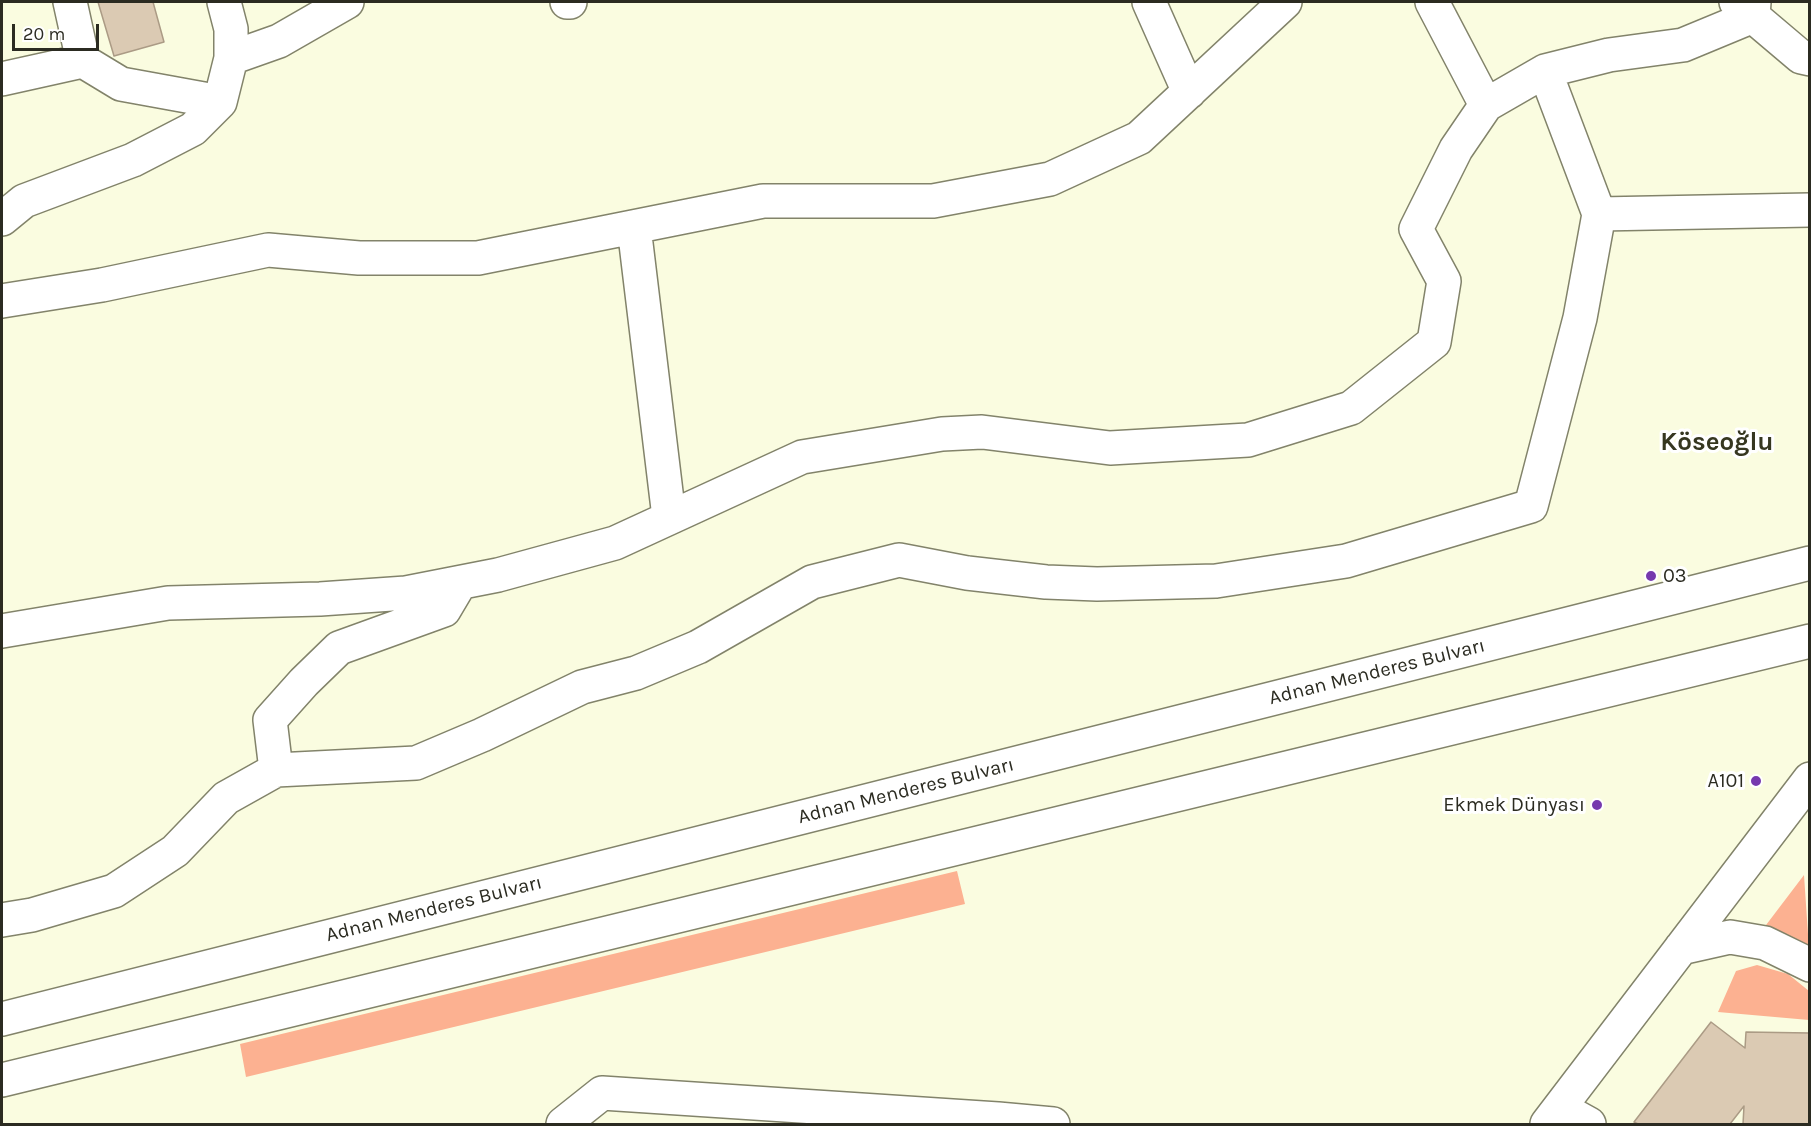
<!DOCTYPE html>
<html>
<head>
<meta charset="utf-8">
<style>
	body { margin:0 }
	#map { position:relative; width:1811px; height:1126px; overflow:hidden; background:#fafce0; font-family:Karla,sans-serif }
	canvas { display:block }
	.frame { position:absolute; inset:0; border:3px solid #2b2b21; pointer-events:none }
	.scale { position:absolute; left:12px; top:24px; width:87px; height:27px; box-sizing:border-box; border:3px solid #2b2b21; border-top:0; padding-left:8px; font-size:18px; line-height:21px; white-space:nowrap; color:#2b2b21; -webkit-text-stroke:4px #fff; paint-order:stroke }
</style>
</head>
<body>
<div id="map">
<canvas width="1811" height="1126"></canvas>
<div class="frame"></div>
<div class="scale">20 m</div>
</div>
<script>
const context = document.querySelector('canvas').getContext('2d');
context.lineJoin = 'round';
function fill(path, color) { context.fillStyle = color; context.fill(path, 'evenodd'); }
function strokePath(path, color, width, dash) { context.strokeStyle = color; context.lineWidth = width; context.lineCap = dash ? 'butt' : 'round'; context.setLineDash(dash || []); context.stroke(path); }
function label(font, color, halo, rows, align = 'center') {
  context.font = font + ' Karla,sans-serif'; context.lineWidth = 6; context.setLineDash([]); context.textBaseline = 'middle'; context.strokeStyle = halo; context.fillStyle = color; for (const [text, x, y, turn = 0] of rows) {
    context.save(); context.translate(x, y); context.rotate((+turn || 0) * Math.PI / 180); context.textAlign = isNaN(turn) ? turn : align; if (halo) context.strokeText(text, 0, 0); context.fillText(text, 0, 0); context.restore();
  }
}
const green = new Path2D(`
	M957,871L965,904L246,1077L240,1044Z
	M1804,875L1809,949L1763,929Z
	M1757,965L1788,974L1809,991V1020L1718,1012L1736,971Z`);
const building = new Path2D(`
	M98,2H153L164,42L114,56Z
	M1711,1022L1745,1048L1746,1032L1810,1033V1124H1743L1744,1106L1730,1124H1638L1634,1122Z`);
const minor = new Path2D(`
	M70,2L83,61
	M567,2H570
	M1149,2L1189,92
	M1432,2L1486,105L1545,71
	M1736,2L1801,57L1810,59
	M231,58L279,41L347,2
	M2,79L83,61L121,84L220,102
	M1599,214L1810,210
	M2,219L24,201L133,160L193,129L220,102L231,58V29L224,2
	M634,227L669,517
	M2,301L102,285L268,250L359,258H478L763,201H933L1050,179L1139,138L1285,2
	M460,583L444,610L339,648L304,682L270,720L276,770L416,763L482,735L582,687L636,673L698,647L812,582L899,560L967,573L1046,582L1097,584L1216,581L1346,561L1531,506L1580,318L1599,214L1545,71L1609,55L1683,45L1753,16L1754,2
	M2,631L168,603L320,599L406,593L498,575L615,543L802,457L942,434L982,432L1110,448L1248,440L1351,408L1434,342L1444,281L1416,229L1456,149L1486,105
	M2,920L32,915L114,891L175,851L226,798L276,770
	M1681,948L1730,937L1765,943L1810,965
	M1560,1108L1589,1124
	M563,1124L602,1093L998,1119L1053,1124
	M1547,1124L1810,779`);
const highway = new Path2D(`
	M2,1019L1810,563
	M2,1080L1810,641`);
const markers = [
	[1651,576,6,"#7639ae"],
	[1756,781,6,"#7639ae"],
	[1597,805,6,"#7639ae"]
];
const poiNames = [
	["03",1663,576,"left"],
	["A101",1744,781],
	["Ekmek Dünyası",1585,805]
];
const streetNames = [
	["Adnan Menderes Bulvarı",1377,672,-14],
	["Adnan Menderes Bulvarı",906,791,-14],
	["Adnan Menderes Bulvarı",434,909,-14]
];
const districtNames = [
	["Köseoğlu",1717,443]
];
fill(green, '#fcb191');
fill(building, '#dbcab3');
strokePath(building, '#ab9b85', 1.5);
strokePath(minor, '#82836a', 36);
strokePath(highway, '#82836a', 36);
strokePath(minor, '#fff', 33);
strokePath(highway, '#fff', 33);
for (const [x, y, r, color] of markers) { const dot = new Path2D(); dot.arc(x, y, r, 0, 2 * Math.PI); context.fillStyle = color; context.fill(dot); strokePath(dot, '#fff', 2); }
label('20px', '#2b2b21', '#fff', poiNames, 'right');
label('20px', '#2b2b21', '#fff', streetNames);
label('bold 26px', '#363720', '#fff', districtNames);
</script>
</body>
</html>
